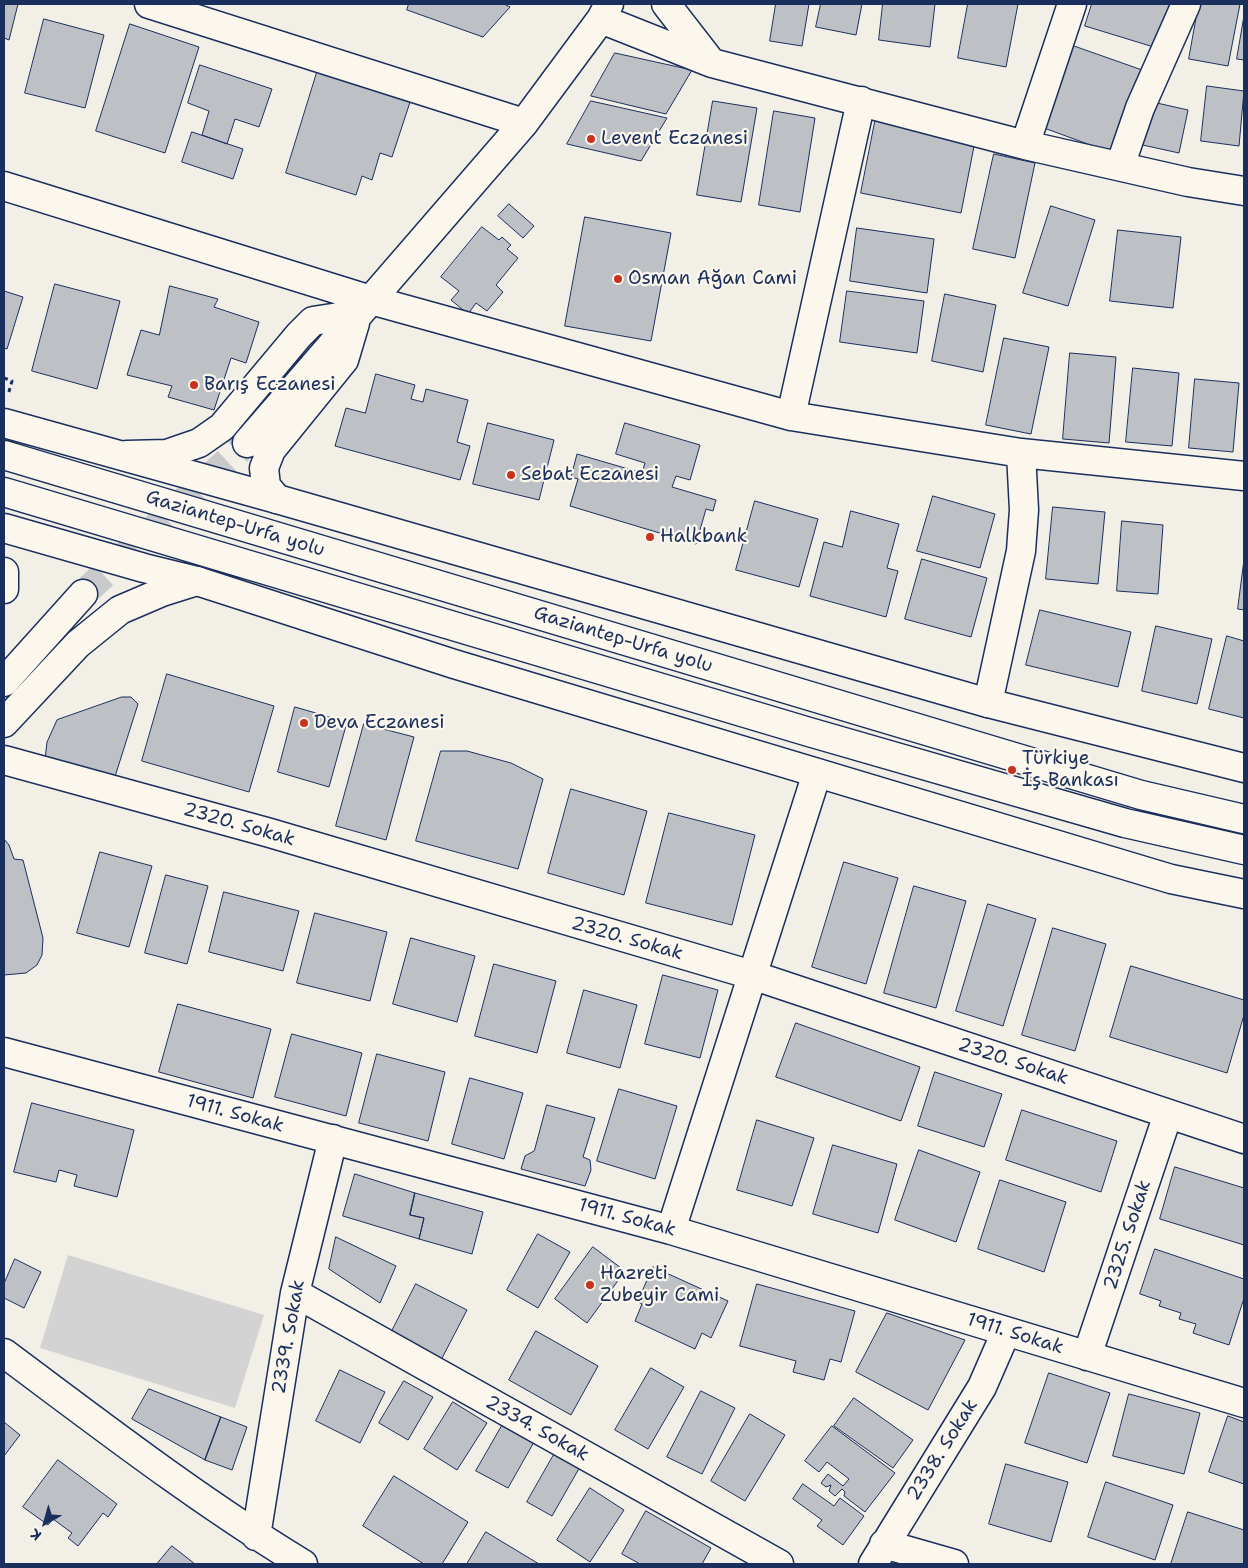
<!DOCTYPE html>
<html>
<head>
<meta charset="utf-8">
<style>
	body { margin:0 }
	#map { position:relative; width:1248px; height:1568px; overflow:hidden; background:#f2efe6; font-family:"Shantell Sans",sans-serif }
	canvas { display:block }
	.frame { position:absolute; inset:0; border:5px solid #1b2f5e; pointer-events:none }
	.north { position:absolute; left:20px; top:1498px; width:50px; height:50px; -webkit-text-stroke:4px #fbf7ec; paint-order:stroke; rotate:218deg; font-size:14px; font-weight:700; line-height:20px; text-align:center; color:#1b2f5e }
	.north::after { content:''; display:block; margin:auto; width:18px; height:22px; background:#1b2f5e; clip-path:polygon(50% 0,100% 100%,50% 72%,0 100%) }
</style>
</head>
<body>
<div id="map">
<canvas width="1248" height="1568"></canvas>
<div class="frame"></div>
<div class="north">K</div>
</div>
<script>
const context = document.querySelector('canvas').getContext('2d');
context.lineJoin = 'round';
function fill(path, color) { context.fillStyle = color; context.fill(path, 'evenodd'); }
function strokePath(path, color, width, dash) { context.strokeStyle = color; context.lineWidth = width; context.lineCap = dash ? 'butt' : 'round'; context.setLineDash(dash || []); context.stroke(path); }
function label(font, color, halo, rows, align = 'center') {
  context.font = font + ' "Shantell Sans",sans-serif'; context.lineWidth = 4.5; context.setLineDash([]); context.textBaseline = 'middle'; context.strokeStyle = halo; context.fillStyle = color; for (const [text, x, y, turn = 0] of rows) {
    context.save(); context.translate(x, y); context.rotate((+turn || 0) * Math.PI / 180); context.textAlign = isNaN(turn) ? turn : align; if (halo) context.strokeText(text, 0, 0); context.fillText(text, 0, 0); context.restore();
  }
}
const green = new Path2D(`
	M68,1255L264,1315L235,1408L40,1348Z`);
const building = new Path2D(`
	M4,4H18L9,40L4,38Z
	M409,4H504L510,7L483,37L407,10Z
	M776,4H809L802,46L770,41Z
	M821,4H862L856,35L816,27Z
	M883,4H935L930,47L879,40Z
	M968,4H1018L1006,67L958,58Z
	M1092,4H1170L1157,48L1085,26Z
	M1199,4H1240L1228,66L1189,59Z
	M1244,16V60L1237,59Z
	M44,19L104,35L85,108L25,93Z
	M130,24L199,47L165,153L96,131Z
	M1074,46L1145,71L1115,154L1044,128Z
	M615,53L692,70L666,114L591,96Z
	M200,65L272,89L259,127L235,119L227,144L202,135L209,111L188,103Z
	M319,66L412,96L392,157L380,153L372,180L362,176L356,195L286,173Z
	M1207,86L1244,91L1239,146L1201,141Z
	M591,101L667,118L641,161L567,144Z
	M713,101L757,108L741,202L697,195Z
	M1148,101L1188,110L1179,153L1138,144Z
	M774,111L815,118L800,212L759,205Z
	M876,117L976,136L961,213L861,193Z
	M192,132L243,149L233,179L182,162Z
	M994,154L1035,163L1015,258L973,249Z
	M509,204L534,226L523,238L498,216Z
	M1051,206L1095,220L1068,306L1023,293Z
	M585,217L671,233L651,341L565,326Z
	M482,227L499,240L502,237L511,245L507,249L518,258L496,285L503,292L487,311L476,303L468,314L451,300L459,291L441,277Z
	M857,228L934,239L927,293L850,281Z
	M1118,230L1181,237L1173,308L1110,301Z
	M55,284L120,301L97,389L32,371Z
	M170,286L218,299L214,307L259,322L246,363L231,358L214,410L168,397L172,386L127,375L141,330L159,335Z
	M4,291L23,297L7,349L4,348Z
	M847,291L924,301L917,353L840,342Z
	M945,294L996,305L983,372L932,361Z
	M1004,338L1049,347L1031,434L986,425Z
	M1070,353L1116,357L1109,443L1063,439Z
	M1133,368L1179,373L1172,446L1126,442Z
	M376,374L415,385L411,399L423,402L426,389L468,400L457,442L470,446L460,480L335,446L346,408L365,413Z
	M1195,379L1239,383L1233,452L1189,448Z
	M488,423L554,440L539,500L473,484Z
	M625,423L700,445L690,480L676,476L672,487L716,500L713,511L706,509L696,544L570,506L578,479L571,477L577,454L642,473L645,463L616,454Z
	M933,496L995,514L980,568L917,551Z
	M755,501L818,519L799,587L736,570Z
	M1053,507L1105,512L1098,584L1046,579Z
	M851,511L899,524L887,568L898,571L886,617L810,596L824,542L842,547Z
	M1122,521L1163,525L1158,594L1117,591Z
	M922,559L987,578L971,637L905,619Z
	M1244,560V610L1238,609Z
	M1040,610L1131,632L1118,687L1026,665Z
	M1156,626L1212,639L1197,704L1142,691Z
	M1227,636L1244,641V718L1209,709Z
	M167,674L274,706L249,792L142,761Z
	M122,697H131L138,704L112,786L45,760L47,742L57,720Z
	M295,707L347,722L329,787L278,772Z
	M364,724L414,737L386,840L336,826Z
	M441,751H467L511,763L543,779L518,869L416,841Z
	M571,789L647,811L624,895L548,873Z
	M669,813L755,835L732,925L646,903Z
	M4,839L9,845L14,859L23,860L43,938L42,955L37,965L26,973L4,975Z
	M100,852L152,866L129,947L77,933Z
	M844,862L898,878L866,984L812,967Z
	M166,875L208,886L187,964L145,953Z
	M914,886L966,901L936,1008L884,993Z
	M224,892L299,911L283,971L209,952Z
	M988,904L1036,919L1003,1026L956,1011Z
	M315,913L387,932L370,1001L297,983Z
	M1053,928L1106,944L1075,1051L1022,1035Z
	M411,938L475,956L457,1022L393,1004Z
	M494,964L556,981L537,1053L475,1036Z
	M1131,966L1244,1000V1015L1227,1073L1110,1037Z
	M663,975L718,990L700,1058L645,1044Z
	M584,990L637,1005L620,1068L567,1053Z
	M178,1004L271,1029L253,1098L159,1072Z
	M796,1023L920,1067L901,1121L776,1077Z
	M292,1034L362,1053L346,1116L275,1097Z
	M377,1054L445,1072L428,1141L359,1123Z
	M935,1072L1002,1094L984,1147L918,1126Z
	M470,1078L523,1093L504,1159L452,1144Z
	M619,1089L677,1106L655,1179L597,1161Z
	M32,1103L134,1130L117,1197L74,1186L77,1175L59,1170L56,1182L14,1172Z
	M547,1105L595,1118L583,1157L590,1160L591,1170L585,1186L521,1169L525,1156L534,1151Z
	M1022,1110L1117,1141L1101,1192L1006,1160Z
	M757,1120L814,1138L792,1206L737,1190Z
	M833,1145L897,1164L878,1233L813,1214Z
	M919,1150L980,1172L956,1242L895,1220Z
	M1175,1167L1244,1188V1245L1160,1219Z
	M355,1174L415,1193L410,1215L424,1218L419,1239L343,1216Z
	M1000,1180L1066,1202L1044,1272L978,1249Z
	M415,1193L483,1212L472,1254L419,1239L424,1218L410,1215Z
	M538,1234L570,1252L538,1308L507,1290Z
	M336,1237L396,1266L380,1303L329,1269Z
	M593,1247L625,1271L587,1323L555,1299Z
	M1155,1249L1244,1279V1298L1229,1345L1193,1333L1196,1324L1179,1319L1181,1313L1159,1306L1161,1301L1140,1294Z
	M15,1259L41,1272L24,1308L4,1298V1284Z
	M653,1267L728,1301L711,1338L702,1333L695,1349L635,1321L642,1304L638,1302Z
	M416,1284L467,1310L440,1362L390,1335Z
	M757,1284L855,1311L841,1362L830,1359L824,1380L793,1372L796,1361L740,1346Z
	M887,1313L965,1340L928,1410L856,1372Z
	M536,1331L598,1366L571,1415L509,1380Z
	M651,1368L684,1387L648,1449L615,1430Z
	M340,1370L385,1392L360,1443L316,1421Z
	M1049,1373L1110,1393L1087,1463L1025,1443Z
	M404,1381L433,1397L408,1440L379,1423Z
	M149,1389L221,1417L205,1460L132,1419Z
	M701,1391L735,1408L702,1474L667,1457Z
	M1129,1394L1200,1413L1184,1474L1113,1456Z
	M854,1398L913,1440L893,1468L834,1426Z
	M453,1402L487,1423L457,1470L424,1449Z
	M750,1414L785,1435L745,1501L711,1481Z
	M1228,1416L1244,1422V1484L1209,1472Z
	M221,1417L247,1427L232,1470L205,1460Z
	M4,1422L20,1435L4,1456Z
	M503,1424L534,1442L508,1488L476,1471Z
	M832,1426L895,1473L865,1512L844,1496L845,1492L842,1489L835,1496L829,1491L831,1485L826,1487L821,1483L828,1474L843,1486L849,1479L827,1462L819,1472L805,1461Z
	M556,1451L581,1465L552,1516L527,1502Z
	M58,1460L117,1504L108,1517L103,1513L78,1546L68,1538L72,1533L53,1519L48,1525L23,1507Z
	M1006,1464L1068,1482L1051,1542L989,1524Z
	M394,1476L468,1522L442,1564H424L363,1526Z
	M1106,1482L1173,1505L1155,1560L1088,1537Z
	M803,1484L834,1506L840,1498L864,1516L843,1545L817,1526L822,1520L793,1499Z
	M590,1488L624,1510L590,1562L557,1540Z
	M646,1511L711,1548L702,1564H640L622,1554Z
	M1188,1512L1244,1530V1564H1171Z
	M486,1532L539,1564H467Z
	M172,1546L195,1564H157Z`);
const minorTunnel = new Path2D(`
	M83,594L247,443`);
const path = new Path2D(`
	M4,378L12,381L8,395`);
const minor = new Path2D(`
	M149,4L524,123
	M666,4L711,62
	M601,19L712,63L1025,145L1188,182L1244,191
	M1025,145L1072,4
	M1120,166L1140,108L1186,4
	M4,186L371,300L791,416L1021,453L1244,476
	M791,416L861,101
	M247,443L524,123L601,19L609,4
	M127,455L167,454L199,443L222,427L299,335L313,321L358,314
	M277,499L266,486L264,468L271,450L344,360L355,323
	M4,572V589
	M4,682L83,594
	M988,703L1021,551L1024,510L1021,453
	M4,723L78,644L120,610L162,592L197,581
	M4,760L270,833L752,975L1244,1139
	M4,1052L671,1230L1244,1403
	M671,1230L817,773
	M295,1293L779,1564
	M4,1353C102,1426 199,1501 303,1564
	M1087,1356L1168,1114
	M256,1536L295,1293L333,1139
	M884,1544L954,1564
	M873,1564L982,1387L1006,1332`);
const highway = new Path2D(`
	M4,423L277,499L988,703L1244,768
	M4,455L1141,795L1244,819
	M4,492L809,732L1125,823L1244,850
	M4,528L144,568L197,581L454,664L1171,879L1244,894`);
const markers = [
	[591,139,5,"#c8321e"],
	[618,279,5,"#c8321e"],
	[194,385,5,"#c8321e"],
	[511,475,5,"#c8321e"],
	[650,537,5,"#c8321e"],
	[304,723,5,"#c8321e"],
	[1012,770,5,"#c8321e"],
	[590,1285,5,"#c8321e"]
];
const poiNames = [
	["Levent Eczanesi",601,139],
	["Osman Ağan Cami",628,279],
	["Barış Eczanesi",204,385],
	["Sebat Eczanesi",521,475],
	["Halkbank",660,537],
	["Deva Eczanesi",314,723],
	["Türkiye",1022,759],
	["İş Bankası",1022,781],
	["Hazreti",600,1274],
	["Zubeyir Cami",600,1296]
];
const streetNames = [
	["Gaziantep-Urfa yolu",235,524,17],
	["Gaziantep-Urfa yolu",623,640,17],
	["2320. Sokak",239,825,16],
	["2320. Sokak",627,939,16],
	["2320. Sokak",1013,1062,18],
	["1911. Sokak",235,1114,15],
	["1911. Sokak",627,1218,15],
	["2325. Sokak",1128,1235,-72],
	["1911. Sokak",1015,1334,17],
	["2339. Sokak",289,1337,-80],
	["2334. Sokak",537,1429,29],
	["2338. Sokak",943,1450,-58]
];
fill(green, '#d2d3d2');
fill(building, '#bdc0c4');
strokePath(building, '#1b2f5e', 1);
strokePath(minorTunnel, '#c7c9cb', 28, [28, 14]);
strokePath(minor, '#1b2f5e', 31);
strokePath(highway, '#1b2f5e', 31);
strokePath(path, '#1b2f5e', 3, [4, 4]);
strokePath(minor, '#fbf7ec', 28);
strokePath(highway, '#fbf7ec', 28);
for (const [x, y, r, color] of markers) { const dot = new Path2D(); dot.arc(x, y, r, 0, 2 * Math.PI); context.fillStyle = color; context.fill(dot); strokePath(dot, '#fbf7ec', 2); }
label('19px', '#1b2f5e', '#fbf7ec', poiNames, 'left');
label('19px', '#1b2f5e', '#fbf7ec', streetNames);
</script>
</body>
</html>
